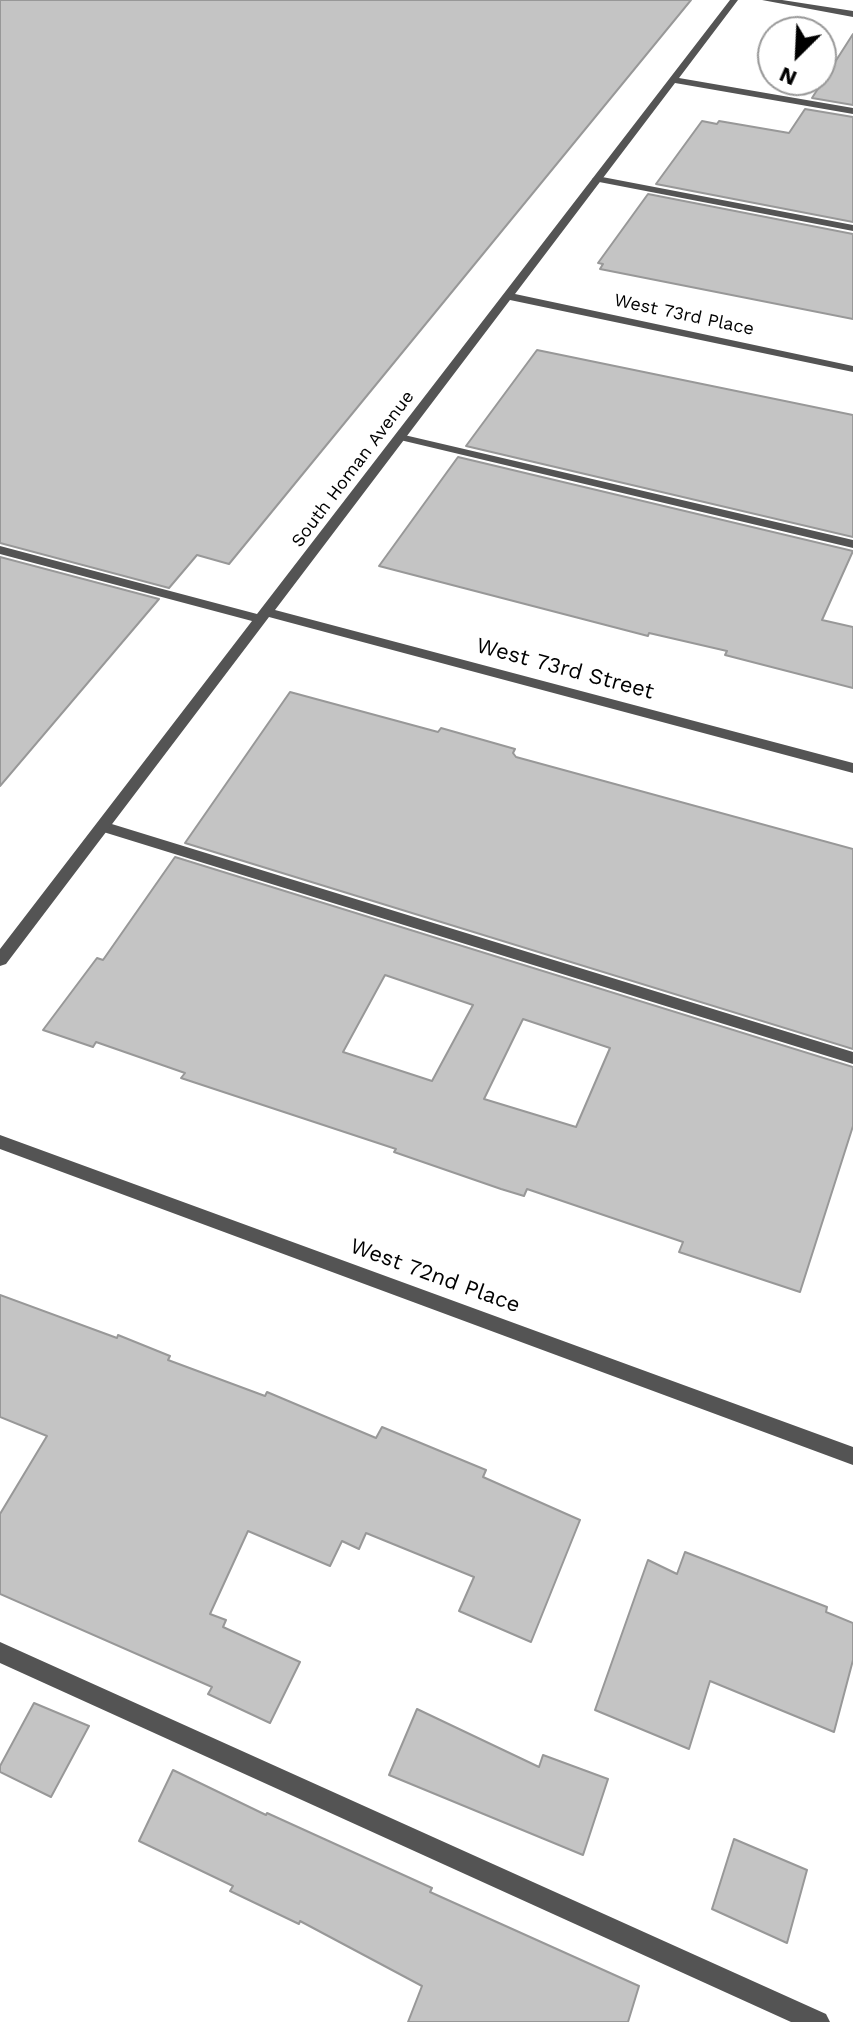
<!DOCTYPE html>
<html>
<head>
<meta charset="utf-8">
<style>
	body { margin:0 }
	#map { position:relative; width:853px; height:2022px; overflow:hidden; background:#fff; font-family:"Work Sans",sans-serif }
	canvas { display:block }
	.north { position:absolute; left:757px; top:16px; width:80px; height:80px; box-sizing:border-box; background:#fff; border:2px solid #999; border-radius:50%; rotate:204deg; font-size:22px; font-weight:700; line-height:32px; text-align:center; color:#000 }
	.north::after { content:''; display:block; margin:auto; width:28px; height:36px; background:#000; clip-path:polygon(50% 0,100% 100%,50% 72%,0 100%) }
</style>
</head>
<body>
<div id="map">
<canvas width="853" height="2022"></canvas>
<div class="north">N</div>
</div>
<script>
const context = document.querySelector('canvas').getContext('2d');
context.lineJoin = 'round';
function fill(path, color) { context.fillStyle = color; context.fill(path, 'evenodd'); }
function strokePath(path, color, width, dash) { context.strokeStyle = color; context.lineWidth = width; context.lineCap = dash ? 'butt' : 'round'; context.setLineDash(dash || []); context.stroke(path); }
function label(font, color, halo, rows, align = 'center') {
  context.font = font + ' "Work Sans",sans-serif'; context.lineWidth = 6; context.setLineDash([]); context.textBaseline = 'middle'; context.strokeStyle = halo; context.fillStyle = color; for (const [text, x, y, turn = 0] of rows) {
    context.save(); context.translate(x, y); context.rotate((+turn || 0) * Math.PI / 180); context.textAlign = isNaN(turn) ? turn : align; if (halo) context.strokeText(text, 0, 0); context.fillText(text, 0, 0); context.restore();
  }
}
const building = new Path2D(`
	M0,0H691L229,564L197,555L169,588L0,543Z
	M853,34V105L812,98Z
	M805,109L853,117V222L656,184L702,121L717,124L719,121L789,133Z
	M648,194L853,234V319L600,269L603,264L598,263Z
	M537,350L853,415V537L466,446Z
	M458,457L853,551L822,620L853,627V688L725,655L727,651L649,633L648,636L379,566Z
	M0,557L159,599L0,786Z
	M290,692L438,732L441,728L515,749L513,753L516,757L853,849V1049L185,843Z
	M175,857L853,1067V1126L800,1292L679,1252L683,1242L527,1189L524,1196L501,1189L394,1152L396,1149L181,1078L185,1073L96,1042L93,1047L43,1030L97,958L103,960ZM385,975L473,1005L432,1081L343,1052ZM523,1019L610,1048L576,1127L484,1099Z
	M0,1295L117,1338L118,1335L170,1356L168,1360L265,1396L267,1392L376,1438L382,1427L486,1470L483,1477L580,1520L531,1642L459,1611L474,1577L366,1533L359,1549L342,1541L330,1566L248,1531L210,1614L226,1620L223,1627L300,1662L270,1723L208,1694L212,1687L0,1594V1514L47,1436L0,1417Z
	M685,1552L827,1607L826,1612L853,1623V1660L834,1732L710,1681L689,1749L595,1710L648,1560L677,1574Z
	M34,1703L89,1726L51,1797L0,1772V1766Z
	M417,1709L539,1767L543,1755L608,1779L583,1855L389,1775Z
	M173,1770L266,1815L267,1813L432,1888L430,1892L639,1986L628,2022H408L422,1986L300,1921L299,1924L230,1891L233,1886L139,1841Z
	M734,1839L807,1870L787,1943L712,1909Z`);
const service = new Path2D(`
	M762,0H782L853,11V17Z
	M597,176L853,225V231L594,181L592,179Z
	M400,434L853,540V548L396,439L394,437Z
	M102,821L853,1052V1064L97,830L95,826Z
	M0,1642L826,2014L830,2022H791L0,1663Z`);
const minor = new Path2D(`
	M730,0H738L679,78L853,108V114L675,83L515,294L853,366V372L510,300L275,610L853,763V773L269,617L6,964L0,966V949L252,621L0,554V546L257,614Z
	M0,1135L853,1447V1465L0,1149Z`);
const farStreetnames = [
	["West 73rd Place",684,315,12],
	["South Homan Avenue",353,469,-53]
];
const streetNames = [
	["West 73rd Street",565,669,15],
	["West 72nd Place",435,1276,20]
];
fill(building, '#c4c4c4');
strokePath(building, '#989898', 2);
fill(service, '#545454');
fill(minor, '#545454');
label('18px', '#000', '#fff', farStreetnames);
label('22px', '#000', '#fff', streetNames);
</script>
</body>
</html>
